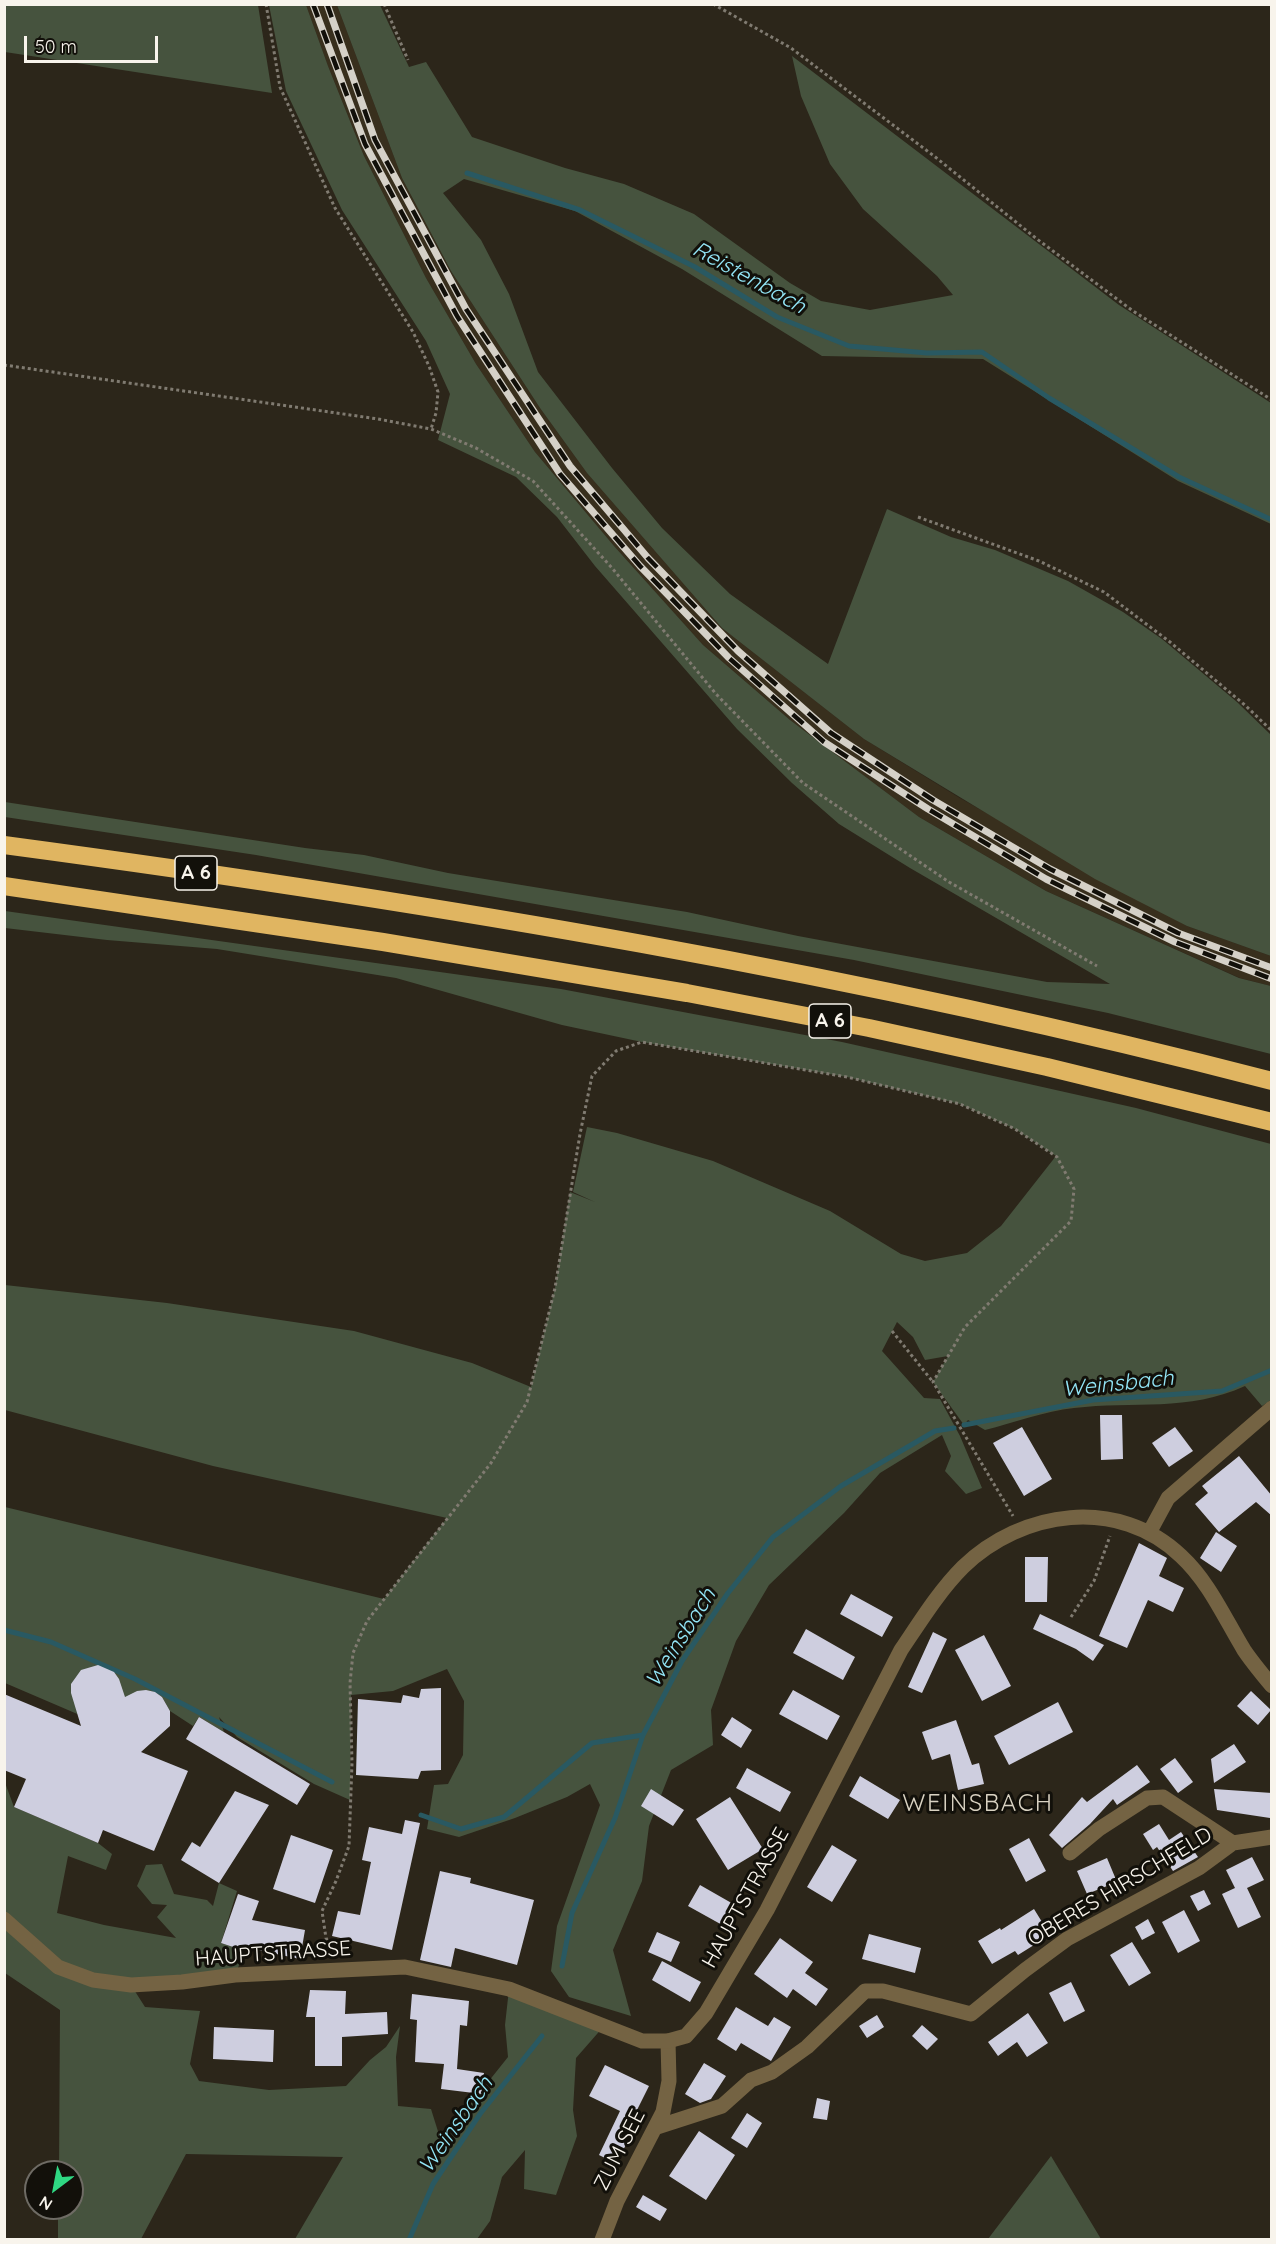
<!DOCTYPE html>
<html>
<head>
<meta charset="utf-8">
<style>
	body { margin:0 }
	#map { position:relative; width:1276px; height:2244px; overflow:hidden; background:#2c261a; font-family:Quicksand,sans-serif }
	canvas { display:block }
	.frame { position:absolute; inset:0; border:6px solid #f8f4ec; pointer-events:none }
	.north { position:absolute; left:24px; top:2160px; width:60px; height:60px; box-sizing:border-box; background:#12100a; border:2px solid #6e6b64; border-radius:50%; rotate:212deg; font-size:16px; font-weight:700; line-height:24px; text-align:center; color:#f8f4ec }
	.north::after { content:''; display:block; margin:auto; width:21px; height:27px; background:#2fd883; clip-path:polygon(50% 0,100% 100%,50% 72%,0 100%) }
	.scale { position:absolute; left:24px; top:36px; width:134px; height:27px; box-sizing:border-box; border:3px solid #f8f4ec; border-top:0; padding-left:8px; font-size:18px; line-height:21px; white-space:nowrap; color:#f8f4ec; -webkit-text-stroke:4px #12100a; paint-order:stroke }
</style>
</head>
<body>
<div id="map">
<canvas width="1276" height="2244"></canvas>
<div class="frame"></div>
<div class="north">N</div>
<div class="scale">50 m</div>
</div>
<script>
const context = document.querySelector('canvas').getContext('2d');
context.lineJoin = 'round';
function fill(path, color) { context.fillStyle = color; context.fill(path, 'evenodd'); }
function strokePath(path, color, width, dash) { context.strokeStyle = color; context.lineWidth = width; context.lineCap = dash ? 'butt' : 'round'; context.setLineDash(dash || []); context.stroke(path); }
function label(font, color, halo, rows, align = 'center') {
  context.font = font + ' Quicksand,sans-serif'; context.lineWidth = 6; context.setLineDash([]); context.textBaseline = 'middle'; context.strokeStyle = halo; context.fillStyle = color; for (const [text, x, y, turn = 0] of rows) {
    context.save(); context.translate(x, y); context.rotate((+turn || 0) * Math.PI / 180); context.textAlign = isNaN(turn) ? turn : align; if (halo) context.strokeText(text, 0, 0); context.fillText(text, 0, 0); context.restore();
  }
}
const built = new Path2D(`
	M306,5H337L402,178L451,271L540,408L587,473L722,628L864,739L958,797L1187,926L1271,956V986L1240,978L1046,891L919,817L790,720L703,645L614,546L535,452L476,364L426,278L364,156L328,66Z`);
const green = new Path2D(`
	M4,5H258L272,93L5,52Z
	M269,5H306L328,66L364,156L426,278L476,364L535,452L614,546L703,645L790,720L919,817L1046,891L1239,978L1271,986V1054L1108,1013L854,960L256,855L5,817V802L305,848L364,855L448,873L687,912L798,936L1047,982L1110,984L910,868L839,824L792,783L737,729L595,566L557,517L516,477L438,440L450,394L426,341L342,210L286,91Z
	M337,5H380L409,67L426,62L472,137L565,168L624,184L694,214L790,283L821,301L870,310L953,295L937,276L863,209L830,164L801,96L792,56L1119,305L1271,403V524L1178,481L983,359L822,356L682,269L575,211L464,179L443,193L481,240L509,294L538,372L612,468L662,528L730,594L828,664L887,509L951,537L995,550L1068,581L1123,612L1162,639L1237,702L1271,735V956L1187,926L1095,879L864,739L722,628L587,473L540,408L451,271L402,178Z
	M5,911L561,989L842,1042L1136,1108L1271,1144V1400L1262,1406L1245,1386C1189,1412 1133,1401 1074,1408C1045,1411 1013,1423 985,1430L968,1420L964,1425L933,1382L948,1356L925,1360L913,1337L897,1322L882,1351L924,1398L940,1399L960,1436L982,1488L966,1494L945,1471L951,1456L942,1435L880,1473L844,1513L769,1585L736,1641L711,1710L713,1745L671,1770L649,1826L642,1881L613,1950L631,2016L569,1997L551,1971L557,1926L600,1805L590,1784L567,1797L515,1818L459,1837L427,1829L434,1785L448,1784L463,1755L464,1701L447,1669L393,1691L351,1695L350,1800L314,1784L237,1737L219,1717L224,1732L199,1717L193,1726L170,1711L162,1697L155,1692L137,1691L103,1725L5,1683V1507L384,1599L447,1518L213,1466L5,1410V1285L167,1303L354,1331L472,1363L531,1387L555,1288L570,1192L595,1202L573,1192L587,1127L617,1133L713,1161L830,1211L901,1254L925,1261L967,1253L1001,1226L1056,1156L1015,1129L960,1104L847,1077L642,1042L562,1025L396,978L217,949L107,940L5,928Z
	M4,1780L14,1807L98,1843L112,1854L106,1870L68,1856L57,1913L104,1925L176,1938L157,1917L167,1905L152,1904L137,1886L146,1865L162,1864L174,1894L207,1900L213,1906L219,1883L237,1891L221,1943L242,1950L247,1946L235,1975L131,1985L145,2007L200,2011L190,2064L199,2081L269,2090L346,2086L370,2060L386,2047L400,2026L396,2057L398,2106L431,2109L441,2141L508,2057L505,2025L509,1989L604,2026L576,2058L573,2110L577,2136L556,2195L524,2189L525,2150L502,2177L490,2221L477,2239H295L343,2157L186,2154L141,2239H58V2208H72V2172H59L60,2010L5,1973Z
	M1051,2156L1101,2239H988Z`);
const stream = new Path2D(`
	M467,173L580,210L695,267L777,317L849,346L927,353L982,352L1049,398L1179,477L1272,520
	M964,1425L1093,1400L1222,1391L1272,1370
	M4,1630L51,1642L135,1679L332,1782
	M421,1815L461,1829L504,1817L592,1743L643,1735
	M562,1966L572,1913L615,1818L643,1735L682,1661L728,1593L773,1537L841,1486L935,1431L954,1428
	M409,2240L433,2184L480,2114L542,2036`);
const building = new Path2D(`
	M1100,1415H1122L1123,1459L1101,1460Z
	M1022,1427L1052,1479L1024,1496L993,1443Z
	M1175,1427L1193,1451L1169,1467L1152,1443Z
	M1239,1456L1272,1496V1516L1256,1502L1219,1532L1195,1504L1208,1493L1202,1486Z
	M1216,1532L1237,1546L1221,1572L1200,1558Z
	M1139,1543L1167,1558L1159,1576L1184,1588L1173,1612L1148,1600L1127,1648L1099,1636Z
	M1025,1557H1048L1047,1602H1025Z
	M851,1594L893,1617L882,1637L840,1614Z
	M1040,1614L1088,1637L1104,1645L1093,1661L1076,1649L1033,1629Z
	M806,1629L855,1657L843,1680L793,1653Z
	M933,1632L947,1639L922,1693L908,1687Z
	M984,1635L1011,1686L982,1701L955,1650Z
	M98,1665L114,1672L119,1679L125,1697L137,1691L146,1690L155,1692L162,1697L170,1711V1726L141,1752L188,1771L154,1851L103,1830L98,1843L14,1807L26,1779L4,1770V1694L81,1726L71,1693V1684L81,1670Z
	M441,1688V1770L421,1771L418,1779L356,1775L358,1699L401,1703L403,1695L419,1698L421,1689Z
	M793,1690L840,1716L827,1740L779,1714Z
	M1251,1691L1271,1710L1258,1725L1237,1706Z
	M1058,1702L1073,1732L1009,1765L994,1736Z
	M199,1717L310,1784L297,1805L186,1739Z
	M732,1717L752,1730L741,1748L721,1735Z
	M956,1720L972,1765L979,1763L984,1784L958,1790L950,1754L932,1760L922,1732Z
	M1234,1744L1246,1762L1214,1783L1211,1759Z
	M1175,1758L1193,1782L1178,1793L1160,1769Z
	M1137,1765L1150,1782L1117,1805L1113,1799L1090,1824L1062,1848L1049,1835L1082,1797L1087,1802Z
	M747,1768L791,1792L780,1812L736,1788Z
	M860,1776L900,1800L888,1819L849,1796Z
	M651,1789L684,1810L673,1826L641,1806Z
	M1214,1789L1272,1793L1270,1818L1217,1810Z
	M235,1791L269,1805L219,1883L181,1860L192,1842L200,1847Z
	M730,1797L763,1849L728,1870L696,1819Z
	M405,1820L420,1823L392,1950L332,1936L338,1911L360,1915L371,1862L362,1860L369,1827L402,1834Z
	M1159,1824L1169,1840L1181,1832L1198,1857L1173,1871L1157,1847L1153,1850L1143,1834Z
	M291,1835L333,1850L315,1903L273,1889Z
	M1029,1838L1046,1871L1026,1882L1009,1849Z
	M832,1845L857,1860L832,1902L807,1887Z
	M1252,1857L1264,1880L1247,1888L1261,1917L1238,1928L1222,1894L1235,1888L1226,1870Z
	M1107,1858L1117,1882L1087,1894L1077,1871Z
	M440,1871L471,1878L470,1883L534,1900L517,1965L455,1948L451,1967L420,1960Z
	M700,1885L735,1905L724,1926L688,1906Z
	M1204,1890L1211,1904L1198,1911L1190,1896Z
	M238,1894L259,1901L252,1920L305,1930L300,1959L243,1947L242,1950L221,1943Z
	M1034,1909L1050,1935L1018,1955L1015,1951L992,1964L978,1941L1000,1928L1001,1930Z
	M1184,1910L1200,1941L1178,1953L1162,1922Z
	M1148,1919L1155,1933L1142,1940L1135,1927Z
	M657,1932L680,1942L671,1962L648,1952Z
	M869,1934L921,1948L915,1973L862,1959Z
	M780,1938L813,1962L805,1973L828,1989L816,2006L793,1989L787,1998L754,1974Z
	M1132,1942L1151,1973L1129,1986L1110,1955Z
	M662,1961L701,1982L690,2002L652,1980Z
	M1071,1982L1085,2011L1064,2022L1049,1993Z
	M310,1990L346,1991L345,2014L387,2012L388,2034L342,2037V2066H315V2017H306Z
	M412,1994L469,2001L467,2026L460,2025L457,2069L484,2073L482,2094L441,2089L444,2064L415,2062L417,2020L410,2019Z
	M736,2007L768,2026L774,2017L791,2027L771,2061L741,2043L736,2051L717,2039Z
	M1028,2013L1048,2043L1027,2057L1017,2042L998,2056L988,2042Z
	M877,2015L884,2027L867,2038L859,2026Z
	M922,2025L938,2039L927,2050L912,2036Z
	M214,2027L274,2030L273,2062L213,2059Z
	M704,2063L726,2076L711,2099L700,2103L685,2094Z
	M605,2065L649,2086L622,2140L627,2142L617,2164L599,2155L620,2111L589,2096Z
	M817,2098L830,2101L827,2120L813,2118Z
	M747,2113L762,2123L747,2148L731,2138Z
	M699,2131L735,2155L706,2200L669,2176Z
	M643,2195L667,2209L660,2221L636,2207Z`);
const path = new Path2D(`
	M266,4L280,87L335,208L413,332L429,366L438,392L436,413L431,429
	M384,4L408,60
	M713,4L791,48L934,156L1037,239L1133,311L1272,400
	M4,365L378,419L431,429L476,448L533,481L612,568L716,694L803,783L949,882L1097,966
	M918,517L1039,561L1104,592L1170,642L1246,706L1272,731
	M892,1331L933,1382
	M1071,1617L1094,1581L1110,1536
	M336,1956L326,1938L322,1911L336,1881L349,1846L352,1763L350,1683L353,1653L367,1621L491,1463L527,1402L555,1288L580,1134L592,1076L616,1051L642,1042L847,1077L960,1104L1015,1129L1057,1157L1074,1189L1071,1221L965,1327L933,1382L1013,1516`);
const minor = new Path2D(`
	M1070,1853L1099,1829L1147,1798L1163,1797L1233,1843
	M657,2127L722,2106L751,2080L772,2072L807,2047L865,1991H883L971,2014L1025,1970L1067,1939L1199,1868L1233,1843L1272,1837
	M602,2240L617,2201L663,2112L669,2081L668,2041`);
const tertiary = new Path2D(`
	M1149,1533L1168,1498L1272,1408
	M4,1919L58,1967L93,1980L131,1985L182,1982L235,1975L405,1967L509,1989L642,2041H668L686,2036L706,2013L767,1910L901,1650C920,1622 939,1591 963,1567C1022,1510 1118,1496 1181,1556C1209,1582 1224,1617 1244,1650C1252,1662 1262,1674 1272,1686`);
const motorway = new Path2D(`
	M4,845C430,902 856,973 1272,1081
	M4,886L383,942L687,993L869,1028L1047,1067L1272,1122`);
const rail = new Path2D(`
	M313,4L365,144L457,316L560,474L640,566L729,658L824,742L928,809L1046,879L1175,942L1272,979
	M327,4L375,140L466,309L570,466L648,558L738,651L831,733L933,800L1050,869L1178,933L1272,968`);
const shields = [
	[196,873,42],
	[830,1021,42]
];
const shieldNames = [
	["A 6",196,873],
	["A 6",830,1021]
];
const streetNames = [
	["OBERES HIRSCHFELD",1120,1887,-31],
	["HAUPTSTRASSE",746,1898,-61],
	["HAUPTSTRASSE",273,1954,-4],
	["ZUM SEE",620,2150,-63]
];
const waterNames = [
	["Reistenbach",749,278,29],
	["Weinsbach",1118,1384,-6],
	["Weinsbach",681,1638,-58],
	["Weinsbach",456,2125,-55]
];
const quarterNames = [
	["WEINSBACH",978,1804]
];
fill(built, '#382f1d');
fill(green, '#46533e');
strokePath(stream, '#295962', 5);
fill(building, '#cecedf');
strokePath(path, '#807b71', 3, [3, 3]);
strokePath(minor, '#746343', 15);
strokePath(tertiary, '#746343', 15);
strokePath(motorway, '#e0b561', 18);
strokePath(rail, '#d5d1c8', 7);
strokePath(rail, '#12100a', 4.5, [14]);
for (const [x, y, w] of shields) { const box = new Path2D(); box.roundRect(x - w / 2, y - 17, w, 34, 4.5); context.fillStyle = '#12100a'; context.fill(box); strokePath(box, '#f8f4ec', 1.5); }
label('bold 20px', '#f8f4ec', null, shieldNames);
label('21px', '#f8f4ec', '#12100a', streetNames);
label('italic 22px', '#93e6f7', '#12100a', waterNames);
context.letterSpacing = '1.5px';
label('24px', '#d9d2c2', '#12100a', quarterNames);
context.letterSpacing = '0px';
</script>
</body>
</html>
